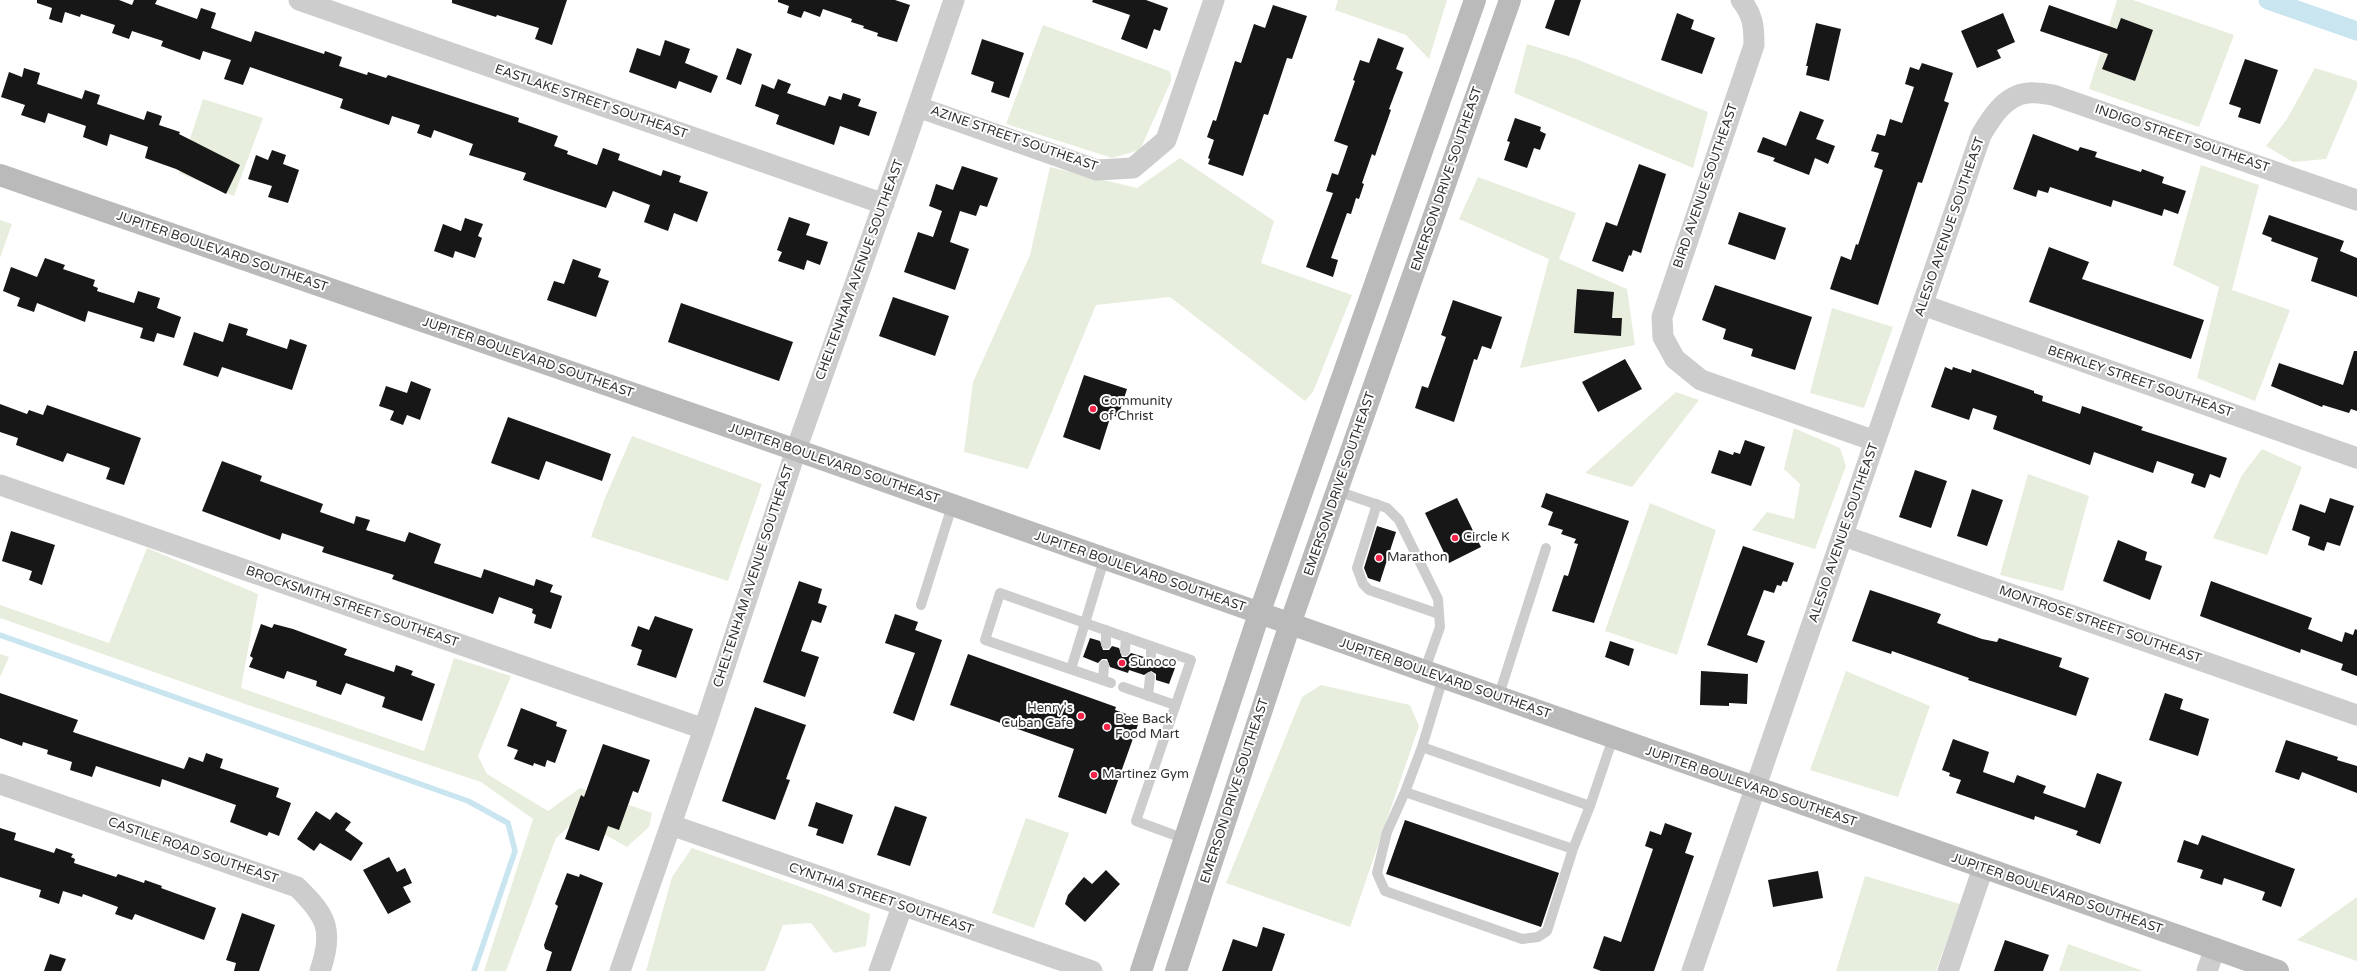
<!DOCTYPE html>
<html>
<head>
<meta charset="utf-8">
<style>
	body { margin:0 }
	canvas { display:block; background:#fff }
</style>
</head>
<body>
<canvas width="2357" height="971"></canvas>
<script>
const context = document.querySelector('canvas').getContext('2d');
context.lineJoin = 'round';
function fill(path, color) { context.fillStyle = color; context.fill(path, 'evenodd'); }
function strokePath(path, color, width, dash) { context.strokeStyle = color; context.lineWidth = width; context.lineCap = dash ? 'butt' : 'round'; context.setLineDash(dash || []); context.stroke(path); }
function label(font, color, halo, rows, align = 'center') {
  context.font = font + ' "Varela Round",sans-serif'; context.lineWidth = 4; context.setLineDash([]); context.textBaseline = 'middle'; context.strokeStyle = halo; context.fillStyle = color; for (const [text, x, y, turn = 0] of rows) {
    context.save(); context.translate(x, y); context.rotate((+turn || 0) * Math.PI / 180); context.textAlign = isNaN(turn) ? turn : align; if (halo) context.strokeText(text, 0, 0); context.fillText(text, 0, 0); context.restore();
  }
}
const green = new Path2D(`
	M1338,0H1447L1429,59L1406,35L1335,10Z
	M2117,0H2133L2234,35L2199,127L2089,89Z
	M1043,25L1169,71L1171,75V81L1140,150L1112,158L1006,124Z
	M1527,44L1576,59L1708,112L1693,168L1514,93Z
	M2315,68L2357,81V87L2326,159L2293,162L2266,146L2287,119Z
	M203,99L263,118L234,196L179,173Z
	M1180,158L1274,221L1261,263L1352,295L1313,392L1305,401L1170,297L1096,305L1028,469L964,452L973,382L1030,255L1050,167L1137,188Z
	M2201,165L2259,185L2232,290L2290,310L2255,401L2197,378L2219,287L2173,265Z
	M1478,177L1576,213L1559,259L1627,289L1635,345L1520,368L1549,259L1459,219Z
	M0,220L12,224L0,258Z
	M1832,308L1893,327L1864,408L1810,393Z
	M1676,392L1699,400L1632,487L1585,473Z
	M1794,428L1840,448L1846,466L1815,549L1752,530L1767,512L1794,519L1800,484L1784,469Z
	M632,436L762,484L728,581L591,537L605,498Z
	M2262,449L2302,467L2267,555L2213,538L2242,475Z
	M2028,474L2089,496L2063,591L2000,575Z
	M1650,503L1716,530L1677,655L1605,631Z
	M147,548L258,594L241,688L424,751L454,658L511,676L478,756L487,774L548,811L580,788L652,813L649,827L627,847L577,819L556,838L506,971H484L533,819L481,782L248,705L0,618V605L109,643Z
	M0,654L9,657L0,677Z
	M1846,671L1930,706L1898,797L1810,770Z
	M1321,685L1410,705L1419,726L1350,927L1226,883L1302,697Z
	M1026,818L1069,833L1034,928L992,913Z
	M692,848L829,897L870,914L866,946L834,953L811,923L783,925L765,971H646L672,877Z
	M1865,876L1960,904L1936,971H1836Z
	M2357,897V961L2297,940Z
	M2068,944L2143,971H2059Z`);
const stream = new Path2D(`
	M0,635L468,801L508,823L515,851L474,971`);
const canal = new Path2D(`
	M2268,0L2357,31`);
const building = new Path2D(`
	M37,0H119L132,5L134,0H157L155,4L197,19L201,8L216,13L211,28L251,42L255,31L324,54L325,51L342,57L339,66L367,75L368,72L386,78L388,75L519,118L518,122L558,136L554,146L568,151L567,154L597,165L603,148L620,154L618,160L661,176L663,170L681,176L679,182L708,192L697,222L674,213L668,231L644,222L650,205L613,191L606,208L523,180L526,173L469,155L473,144L434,130L431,138L417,133L420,125L392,116L389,125L340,108L343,99L250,67L243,85L224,79L231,60L203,51L200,60L161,46L163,41L132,31L129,39L112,33L115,25L81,14L80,17L65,12L62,23L49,19L52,8L37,3Z
	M452,0H567L552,45L535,39L539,28L497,15L496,17L452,3Z
	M778,0H895L910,5L897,42L877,36L878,33L863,28L864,26L851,22L852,19L823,9L820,17L804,11L801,18L787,13L789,6L778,2Z
	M1093,0H1146L1168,8L1160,31L1154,29L1147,49L1121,39L1130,15L1092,2Z
	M1555,0H1581L1569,36L1545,28Z
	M1273,5L1307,16L1292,59L1287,58L1268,115L1264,114L1243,176L1208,164L1210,159L1208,158L1214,140L1207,137L1213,120L1216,121L1235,61L1241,63L1254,24L1265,28Z
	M2049,5L2117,29L2121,18L2153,30L2135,81L2102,69L2108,54L2040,31Z
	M1677,13L1694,20L1691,29L1715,38L1702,74L1661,60Z
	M2003,13L2015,42L1997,50L2001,58L1977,68L1961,31Z
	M1816,23L1841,29L1829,81L1806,75L1808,66H1806Z
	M1378,38L1404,48L1396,69L1403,72L1389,109L1391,110L1378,147L1375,156L1372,154L1362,183L1364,184L1359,199L1356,198L1351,214L1347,213L1331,258L1338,260L1333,277L1306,267L1333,193L1326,191L1332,173L1338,175L1348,146L1334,141L1355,81L1353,80L1360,60L1369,63Z
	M982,39L1024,53L1009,98L991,92L994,82L971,74Z
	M665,40L690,49L685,63L718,76L711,93L679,81L676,89L629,72L637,48L660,56Z
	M737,48L752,54L741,85L726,79Z
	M2245,59L2278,70L2260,124L2238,117L2241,108L2229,104Z
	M1922,63L1953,73L1944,101L1949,103L1922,183L1918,182L1878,305L1830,289L1841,256L1851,260L1856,244L1858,245L1883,170L1874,167L1879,153L1871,151L1877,134L1885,136L1890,119L1902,123L1914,87L1905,84L1910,67L1919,70Z
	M24,68L40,73L37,84L82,99L85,90L100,95L97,104L144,120L147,111L162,116L159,125L180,132L179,134L240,165L226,194L176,169L145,158L148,147L110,134L107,146L83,137L86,126L48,113L45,123L21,115L25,105L1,97L9,72L22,77Z
	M778,79L791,84L787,93L825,106L829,96L841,100L843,93L861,99L858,106L877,112L869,136L840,126L834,145L776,124L779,115L755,106L762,84L774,89Z
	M1800,111L1824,120L1816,139L1835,146L1828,164L1815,158L1809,175L1773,161L1775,158L1757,152L1763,137L1786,146Z
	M1515,118L1541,127L1540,131L1546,134L1540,150L1534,148L1527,168L1504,160L1510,142L1507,141Z
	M2033,134L2078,151L2080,147L2097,152L2095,157L2141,172L2142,169L2164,177L2162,183L2186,191L2178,214L2164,209L2162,216L2113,200L2111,207L2050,187L2048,193L2038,190L2036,197L2013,189Z
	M272,150L286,155L283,164L299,170L288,203L268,197L272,186L248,179L256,155L268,160Z
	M1639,164L1666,174L1641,253L1633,250L1631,256L1629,255L1623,272L1592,261L1606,222L1617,226Z
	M962,166L998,178L987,207L980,205L976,216L960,211L950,242L969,249L955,290L904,272L918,232L933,237L942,211L929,206L936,184L953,190Z
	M1739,212L1786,228L1775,260L1728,244Z
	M2269,215L2344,241L2340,251L2357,258V297L2311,281L2318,258L2271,241L2272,238L2262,234Z
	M789,217L810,224L806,235L828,242L820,265L807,260L804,270L778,261L782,252L777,250Z
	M465,218L483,224L478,236L482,238L475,258L455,251L453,258L434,251L443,224L461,231Z
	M2049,247L2089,262L2082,279L2204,320L2191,359L2029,302Z
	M45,258L65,265L63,269L95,280L93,286L98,288L97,291L134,303L138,291L160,298L157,308L181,317L174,338L157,333L154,342L140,338L143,328L88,311L85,322L37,303L34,312L17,306L20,298L3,291L11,267L37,277Z
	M573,259L601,269L598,277L609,281L596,317L547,300L554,281L564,284Z
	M1715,285L1812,317L1795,370L1751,356L1753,349L1723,339L1726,329L1702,320Z
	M1577,289L1614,292L1612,318H1622L1621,336L1574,333Z
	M893,297L949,316L935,356L879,336Z
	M1453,300L1502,317L1491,349L1482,346L1477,360L1474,359L1454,422L1415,408L1422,386L1428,388L1446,337L1441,335Z
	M681,303L793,342L779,381L668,342Z
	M229,323L248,329L246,335L287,349L290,339L307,345L292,390L222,367L218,377L183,365L194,332L223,342Z
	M2354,351H2357V411L2351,409L2349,413L2323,405L2322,407L2271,386L2279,363L2343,385Z
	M1625,359L1642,389L1598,412L1582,382Z
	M1945,367L1952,370L1953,367L1971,373L1972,369L2034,391V393L2043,396L2042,401L2080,414L2082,406L2143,427L2141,430L2227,458L2220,478L2210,474L2205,488L2191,483L2194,474L2157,461L2153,473L2094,452L2090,465L1993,429L1997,416L1973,408L1969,420L1931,407Z
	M1084,375L1127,389L1118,417L1111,415L1100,450L1063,437Z
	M411,381L431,389L420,420L407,415L403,425L390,420L394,411L379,406L386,386L407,393Z
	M0,404L27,414L29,410L43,415L47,405L141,438L124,485L106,479L110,468L67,453L63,462L16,445L18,438L0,432Z
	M508,417L611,454L602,481L546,461L539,480L491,463Z
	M1745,440L1765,447L1751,486L1711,473L1719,450L1733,455L1734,452L1740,454Z
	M222,461L262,476L260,481L323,504L320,512L354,524L356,516L370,520L366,530L405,542L409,532L441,544L434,563L481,578L484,569L534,586L536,579L553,585L550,592L562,596L551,629L534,623L536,615L532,613L533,609L499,597L493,614L392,579L394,575L322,552L324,547L282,533L280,540L202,511Z
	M1915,470L1947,481L1931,528L1899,517Z
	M1972,489L2003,500L1987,546L1957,536Z
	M1546,493L1629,521L1594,623L1552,611L1564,575L1568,576L1578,544L1574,543L1576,539L1561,534L1563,530L1548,525L1553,512L1541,507Z
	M1457,498L1481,547L1449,563L1425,513Z
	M2330,498L2354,506L2340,546L2327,542L2324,551L2308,545L2310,537L2292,530L2300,504L2325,513Z
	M1377,526L1396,532L1380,582L1368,578L1364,568Z
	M11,531L55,545L42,585L29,580L32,571L2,561Z
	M2118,540L2147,552L2145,560L2162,566L2150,600L2103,581Z
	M1743,546L1794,563L1787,582L1783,581L1781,586L1777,585L1774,593L1764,590L1747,635L1765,641L1757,663L1707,645Z
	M799,581L822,589L818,603L827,606L821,623L812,620L801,651L819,657L805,697L763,682Z
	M2211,581L2312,618L2308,629L2342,642L2345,632L2353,635L2355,629L2357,630V676L2341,670L2343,664L2301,649L2300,653L2200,616Z
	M1870,590L1941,614L1937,623L1982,639L1997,642L1999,638L2062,658L2059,667L2089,678L2076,716L1968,680L1969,678L1892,651L1891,654L1852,641Z
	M895,614L918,622L915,630L942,640L914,721L893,713L915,653L885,643Z
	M655,616L693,629L676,678L637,665L642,650L631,646L638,626L649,630Z
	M261,624L272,628L274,624L293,629L347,649L344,655L394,672L396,665L413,671L411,675L435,684L422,721L382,707L385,697L346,683L341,695L316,686L317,681L287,671L284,679L249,667L253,658L250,656Z
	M1090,638L1100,641L1103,650H1109L1112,646L1119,648L1122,657H1127L1131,653L1144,657L1148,665H1154L1157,662L1175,668L1169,684L1156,680V674L1151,671L1144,675L1129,670L1128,673L1110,667L1107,659H1102L1098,663L1083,657Z
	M1610,641L1634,649L1629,666L1605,657Z
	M968,654L1116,707L1115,710L1140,719L1106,814L1058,797L1074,749L950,705Z
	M1701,671L1748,674L1747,704L1729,703V706L1700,705Z
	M0,693L78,720L73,732L184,769L189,757L203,762L206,753L223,759L220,768L279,788L276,797L291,803L279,836L269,832L267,836L230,822L236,805L162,779L160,787L96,766L92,777L70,770L72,762L47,754L48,750L23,742L22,746L0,738Z
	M2165,693L2183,699L2180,709L2209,719L2198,756L2149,740Z
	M755,707L806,725L786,779L790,780L775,820L722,801Z
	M521,708L557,722L556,726L567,730L555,763L547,760L545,767L534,763L533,766L514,759L518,750L507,746Z
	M1953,739L1989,752L1983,772L2014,783L2017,775L2046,786L2043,793L2085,808L2097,773L2122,782L2100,844L2076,835L2078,831L2035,816L2034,820L1956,793L1961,780L1949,776L1950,773L1942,770Z
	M2286,740L2338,757L2337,760L2357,766V793L2302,772L2299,780L2275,772Z
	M603,744L650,760L638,793L633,791L619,830L608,826L599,851L565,839L581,795L584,797Z
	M816,802L853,815L843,844L816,835L818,829L808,826Z
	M895,806L927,817L910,866L877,855Z
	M316,811L330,820L336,812L351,822L345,830L363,843L351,861L320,843L314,851L297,839Z
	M1405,820L1559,873L1541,927L1386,874Z
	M1665,823L1692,833L1685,853L1694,856L1654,971H1601L1593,968L1604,936L1621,942L1653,849L1645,846L1650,831L1661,835Z
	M0,828L16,833L14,840L54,853L56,848L73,854L71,857L75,859L74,863L116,877L118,874L144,883L145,880L162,886L161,888L216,908L204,940L135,914L132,920L115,914L118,907L83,894L82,897L63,891L59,904L39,897L41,890L0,877Z
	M2202,835L2295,869L2281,907L2262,900L2265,892L2224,878L2222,885L2200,878L2203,870L2177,862L2184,840L2198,845Z
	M389,857L397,872L405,868L412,883L403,887L411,902L388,914L363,870Z
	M1106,870L1120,884L1085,922L1065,904L1068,895L1084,877L1092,884Z
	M1818,871L1823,898L1773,907L1768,880Z
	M567,873L579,877L580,874L603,883L571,971H546L552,952L545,949L544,945L558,906L555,904Z
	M242,913L275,925L259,971H234L236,963L226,960Z
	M1263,927L1285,934L1272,971H1222L1233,939L1257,947Z
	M2005,940L2049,955L2043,971H1994Z
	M50,954L66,959L61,971H44Z`);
const lane = new Path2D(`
	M1337,491L1387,508L1399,520L1438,599L1440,627L1424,672
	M1377,504L1357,568L1363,584L1369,590L1439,614
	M1104,560L1085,623L1191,660L1136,821L1185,839
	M921,605L952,506
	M1106,644V630
	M1125,651L1126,637
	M1151,659V646
	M1071,669L1085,623L1000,593L985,640L1111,683
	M1443,678L1422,747L1590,806L1613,738
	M1103,680L1104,665
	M1123,687L1175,705
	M1148,696L1150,677
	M1498,698L1546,548
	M1422,747L1405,792L1573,849L1590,806
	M1405,792L1387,832L1377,873L1385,891L1522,939L1538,937L1547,931L1573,849`);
const street = new Path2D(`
	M299,0L884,204
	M1741,0C1753,15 1754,26 1754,45L1662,317L1663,337L1675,359L1701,380L1875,441
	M918,107L1097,170L1133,168L1166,140L1214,0
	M1923,305L2357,458
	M0,485L704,729
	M1844,536L2357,715
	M0,784L297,887C327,916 334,931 320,971
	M671,825L1092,971
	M620,971L704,729L796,450L902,152L954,0
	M879,971L902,907
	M1692,971L1981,135C1991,118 2005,95 2028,93C2036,92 2045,94 2053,95L2357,200
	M1948,971L1983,868
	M2207,971L2215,948`);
const secondary = new Path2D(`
	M0,175L796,450L2278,971
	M1141,971L1259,614L1475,0
	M1176,971L1290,624L1510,0`);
const markers = [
	[1093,409,4,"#f72349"],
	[1455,538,4,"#f72349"],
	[1379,558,4,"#f72349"],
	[1122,663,4,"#f72349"],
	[1081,716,4,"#f72349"],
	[1107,727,4,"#f72349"],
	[1094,775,4,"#f72349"]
];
const streetNames = [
	["EASTLAKE STREET SOUTHEAST",591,102,19],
	["AZINE STREET SOUTHEAST",1014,139,19],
	["INDIGO STREET SOUTHEAST",2182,139,19],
	["EMERSON DRIVE SOUTHEAST",1447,179,-71],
	["BIRD AVENUE SOUTHEAST",1706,186,-71],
	["ALESIO AVENUE SOUTHEAST",1950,227,-71],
	["JUPITER BOULEVARD SOUTHEAST",222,252,19],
	["CHELTENHAM AVENUE SOUTHEAST",860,270,-70],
	["JUPITER BOULEVARD SOUTHEAST",528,358,19],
	["BERKLEY STREET SOUTHEAST",2140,382,19],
	["JUPITER BOULEVARD SOUTHEAST",834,464,19],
	["EMERSON DRIVE SOUTHEAST",1340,484,-71],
	["ALESIO AVENUE SOUTHEAST",1844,533,-71],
	["JUPITER BOULEVARD SOUTHEAST",1140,572,19],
	["CHELTENHAM AVENUE SOUTHEAST",754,576,-72],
	["BROCKSMITH STREET SOUTHEAST",352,607,19],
	["MONTROSE STREET SOUTHEAST",2100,625,19],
	["JUPITER BOULEVARD SOUTHEAST",1445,679,19],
	["JUPITER BOULEVARD SOUTHEAST",1751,787,19],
	["EMERSON DRIVE SOUTHEAST",1235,791,-72],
	["CASTILE ROAD SOUTHEAST",193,851,19],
	["JUPITER BOULEVARD SOUTHEAST",2057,894,19],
	["CYNTHIA STREET SOUTHEAST",881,899,19]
];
const poiNames = [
	["Community",1101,402],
	["of Christ",1101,417],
	["Circle K",1463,538],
	["Marathon",1387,558],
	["Sunoco",1130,663],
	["Henry's",1073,709,"right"],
	["Cuban Cafe",1073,724,"right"],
	["Bee Back",1115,720],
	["Food Mart",1115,735],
	["Martinez Gym",1102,775]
];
fill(green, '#e8eedd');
strokePath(stream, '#c8e5f0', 5.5);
strokePath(canal, '#c8e5f0', 19);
fill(building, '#171717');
strokePath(lane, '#cdcdcd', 10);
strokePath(street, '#cdcdcd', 21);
strokePath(secondary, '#bababa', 22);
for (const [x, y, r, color] of markers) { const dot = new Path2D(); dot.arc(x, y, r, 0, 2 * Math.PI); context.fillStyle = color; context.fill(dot); strokePath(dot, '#fff', 1.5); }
label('13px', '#303030', '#fff', streetNames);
label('13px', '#303030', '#fff', poiNames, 'left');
</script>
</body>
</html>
